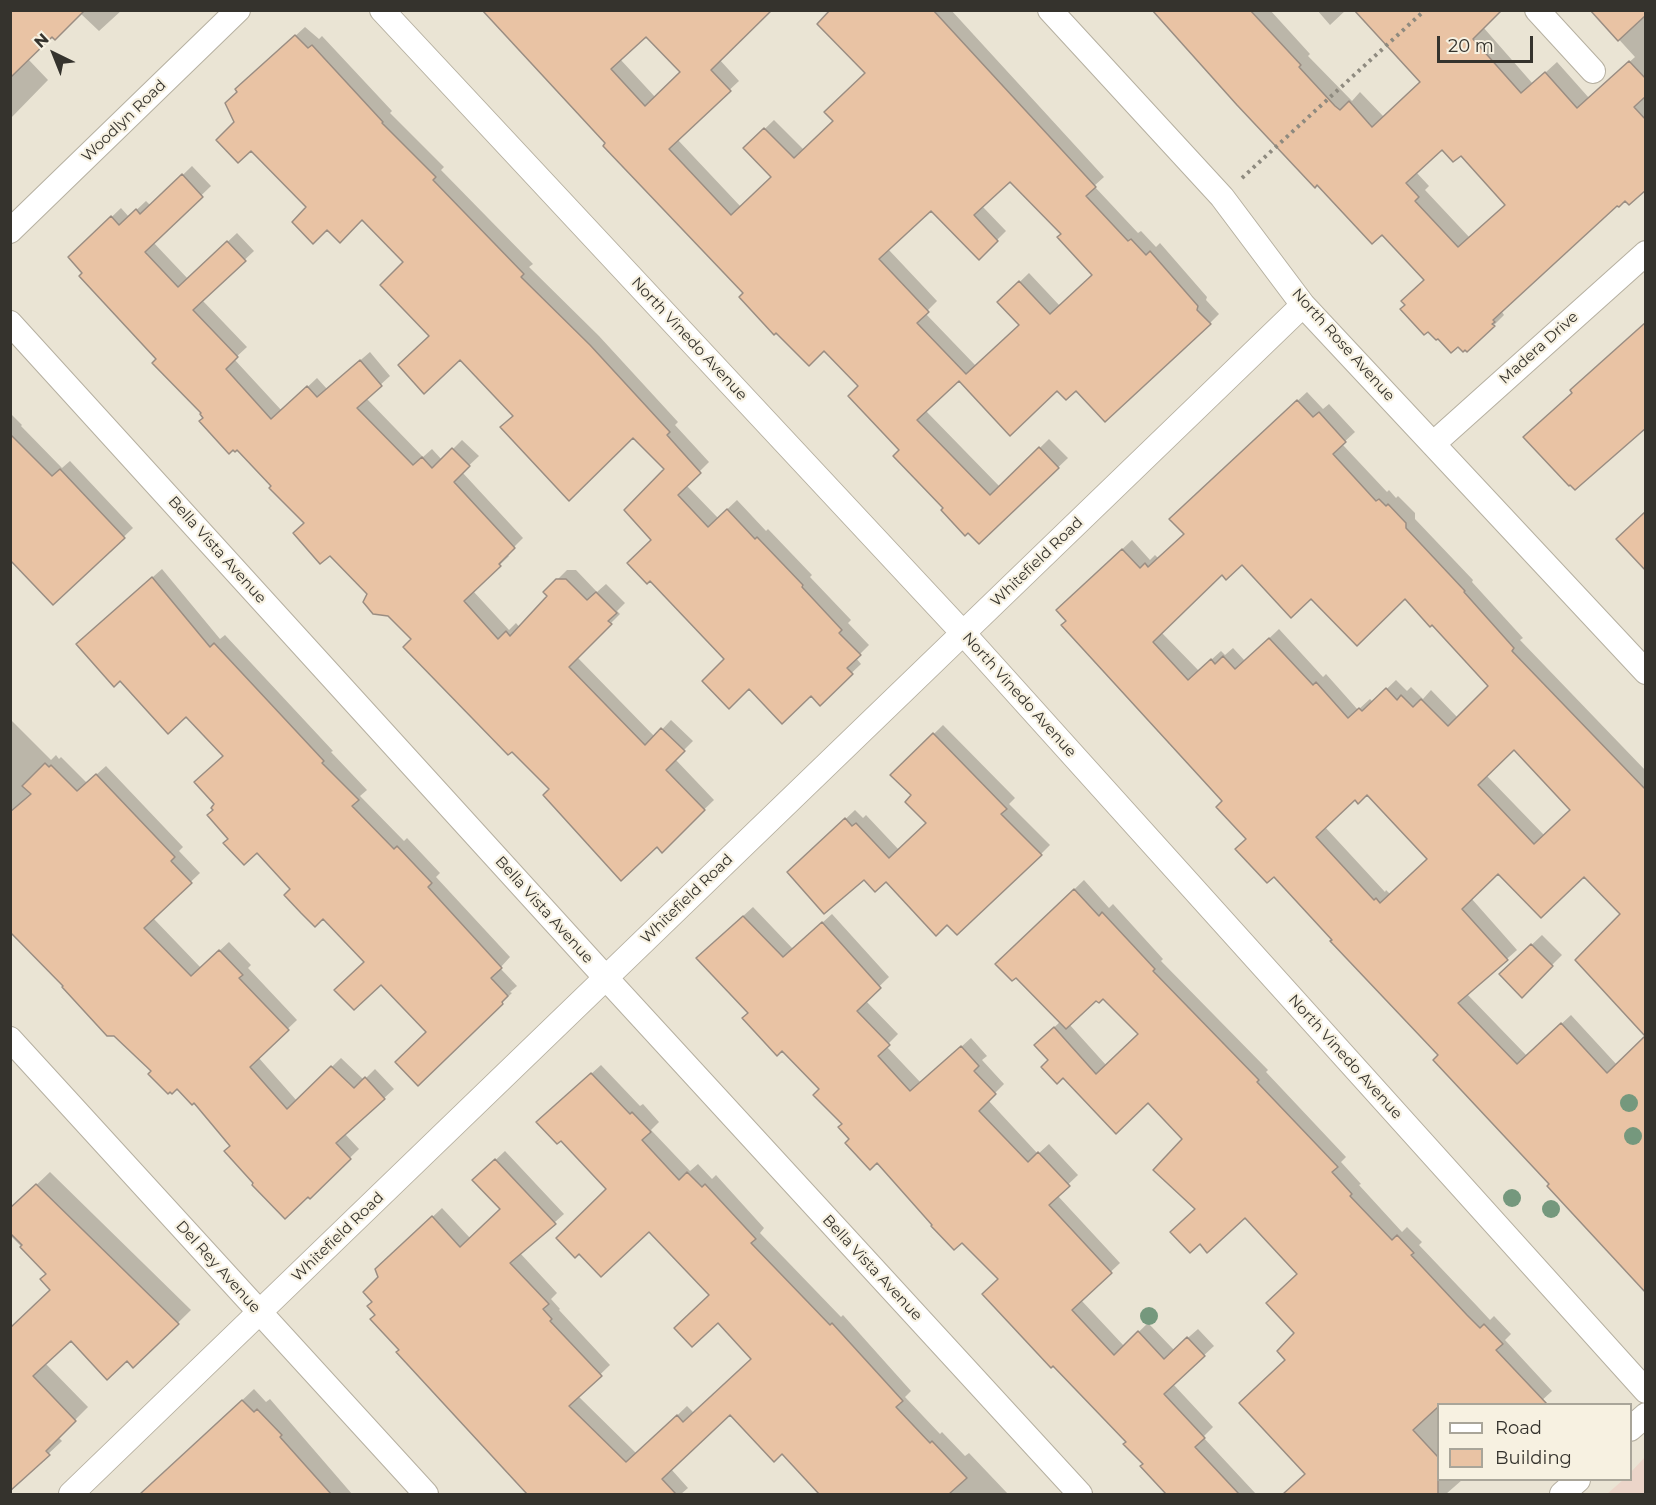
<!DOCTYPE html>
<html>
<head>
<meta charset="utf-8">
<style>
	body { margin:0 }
	#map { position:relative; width:1656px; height:1505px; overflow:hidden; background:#eae4d4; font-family:Montserrat,sans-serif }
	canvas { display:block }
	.frame { position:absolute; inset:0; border:12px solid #35332d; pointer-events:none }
	.legend { position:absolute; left:1437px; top:1403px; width:195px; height:78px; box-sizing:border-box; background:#f7f1e1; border:2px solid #a9a599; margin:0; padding:8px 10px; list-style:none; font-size:18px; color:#35332d }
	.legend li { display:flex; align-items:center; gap:12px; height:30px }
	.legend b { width:30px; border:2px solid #a9a599 }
	.north { position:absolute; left:24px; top:24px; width:60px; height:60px; -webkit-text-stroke:4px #f7f1e1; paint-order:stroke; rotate:317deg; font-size:16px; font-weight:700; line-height:24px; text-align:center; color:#35332d }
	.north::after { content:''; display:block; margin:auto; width:21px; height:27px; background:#35332d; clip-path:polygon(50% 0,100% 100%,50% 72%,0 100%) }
	.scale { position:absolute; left:1437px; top:36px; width:96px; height:27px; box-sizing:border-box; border:3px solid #35332d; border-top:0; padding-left:8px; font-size:18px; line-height:21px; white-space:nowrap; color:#35332d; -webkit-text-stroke:4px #f7f1e1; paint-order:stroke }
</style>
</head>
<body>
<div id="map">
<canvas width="1656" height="1505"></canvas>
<div class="frame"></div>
<ul class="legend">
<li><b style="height:8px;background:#fff"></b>Road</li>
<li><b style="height:16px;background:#e9c3a4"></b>Building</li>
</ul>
<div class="north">N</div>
<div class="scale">20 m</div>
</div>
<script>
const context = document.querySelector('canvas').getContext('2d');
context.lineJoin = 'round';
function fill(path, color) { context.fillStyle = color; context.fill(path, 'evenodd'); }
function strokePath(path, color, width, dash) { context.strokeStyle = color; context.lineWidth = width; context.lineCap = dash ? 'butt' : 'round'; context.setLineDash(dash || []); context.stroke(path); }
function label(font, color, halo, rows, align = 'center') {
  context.font = font + ' Montserrat,sans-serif'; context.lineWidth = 4.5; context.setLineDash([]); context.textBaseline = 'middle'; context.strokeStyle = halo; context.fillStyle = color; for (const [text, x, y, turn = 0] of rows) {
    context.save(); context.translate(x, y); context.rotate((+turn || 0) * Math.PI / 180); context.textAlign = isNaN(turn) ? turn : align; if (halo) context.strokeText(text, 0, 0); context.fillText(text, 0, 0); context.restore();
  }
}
const education = new Path2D(`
	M1645,1457V1494H1607L1623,1480H1630L1631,1472Z`);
const shadow = new Path2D(`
	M10,10H122L99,31L80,13L52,35L28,59L48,80L10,119Z
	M484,10H661L719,59L739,81L677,139L741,207L773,177L745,148L774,120L804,150L835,121L867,73L832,10H951L1104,177L1094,186L1138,233L1141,231L1156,247L1160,243L1207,297L1206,300L1219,314L1210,323L1076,389H1058L959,379L925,410L1000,487L1049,439L1068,458L979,542L945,508L901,450L860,386L824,349L745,293ZM646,35L682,72L656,98L620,59ZM1010,180L1063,234L1094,274L1060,306L1029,273L999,302L1021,325L976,366L925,313L937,301L888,249L931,209L979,258L1006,231L982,206Z
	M1153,10H1270L1310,54L1308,56L1352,101L1360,92L1384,117L1483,27L1533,84L1557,62L1589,98L1635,57L1592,10H1646V188L1617,204L1503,309L1504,310L1502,312L1504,315L1494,325L1407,305L1425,280L1382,233ZM1442,148L1461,154L1506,204L1470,238L1425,190L1429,186L1416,172Z
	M1317,10H1346L1330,25Z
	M305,27L319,39L322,36L392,111L390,113L444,167L441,170L533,264L529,267L599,336L678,422L675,425L709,462L686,485L718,518L737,500L766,531L768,529L812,575L810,577L851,620L848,623L869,645L856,658L861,664L820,703L811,694L726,659L653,540L666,469L634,436L514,416L460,358L431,336L405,262L362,218L236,122L239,91L247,80Z
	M192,166L211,186L153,242L188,279L237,233L254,251L202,300L247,347L234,359L282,411L317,378L327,389L370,352L390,376L366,398L423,457L432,449L442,460L462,440L479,456L462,472L523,538L507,554L509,556L473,591L509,630L516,623L520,628L550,596L545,592L567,570H576L597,592L606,584L625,603L617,611L620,614L577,657L655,737L671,720L693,741L675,759L714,800L662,850L657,845L551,789L369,594L273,486L205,417L203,413L70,257L121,208L129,217L146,201L151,206Z
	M1307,392L1323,409L1329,404L1355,432L1342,444L1387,492L1389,490L1396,498L1398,496L1415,513V519L1473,580L1472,582L1523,638L1520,640L1646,771V1033L1622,914L1584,875L1498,872L1471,898L1517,950L1467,994L1527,1056L1571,1015L1617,1065L1551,1184L1440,1055L1334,940L1248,839L1224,801L1068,621L1067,601L1132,540L1150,560L1155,555L1159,559L1186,534L1180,510ZM1242,563L1312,597H1405L1432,623L1490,686L1458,718L1431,690L1423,699L1411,687L1407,691L1396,680L1373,702L1370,699L1358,710L1326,674L1323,677L1279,629L1245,661L1233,648L1225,655L1221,651L1199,671L1161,632L1222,573ZM1514,748L1572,810L1544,835L1486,775ZM1367,793L1429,858L1390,894L1386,890L1385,892L1325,827L1355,798Z
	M10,413L22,425L21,426L62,468L70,461L133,528L54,603L10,558Z
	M162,569L220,639L225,635L333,751L331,752L367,790L360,796L404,841L407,838L440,873L436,877L510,957L500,968L517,986L510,992L512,993L418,1084L428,1032L323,916L257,851L230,839L215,810L224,756L186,715L87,635Z
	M10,719L51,760L56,755L59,759L61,757L87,783L106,766L183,847L179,851L200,873L153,918L201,968L229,942L251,965L248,968L297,1020L258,1057L297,1101L341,1058L364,1080L375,1069L394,1089L345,1134L359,1149L310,1196L255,1183L232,1146L194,1101L153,1071L65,986L10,924Z
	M943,725L1015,798L1009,804L1050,845L1041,854L947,923L886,880L864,878L799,863L855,810L863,818L866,815L899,850L927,823L913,795L892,775Z
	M1084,880L1109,908L1113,904L1163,959L1161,961L1268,1070L1266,1072L1346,1157L1341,1162L1361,1184L1359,1185L1402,1232L1407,1227L1422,1242L1419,1245L1477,1306L1490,1320L1494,1316L1511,1334L1505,1340L1552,1391L1538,1404H1438V1480H1462L1446,1494H1284L1307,1473L1287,1360L1296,1333L1298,1274L1245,1216L1197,1208L1184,1139L1148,1101L1050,1060L1046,1035L1061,1021L1016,975L997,964ZM1103,997L1139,1033L1106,1065L1069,1024L1096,999Z
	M753,907L793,949L832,914L889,977L865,1000L898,1034L886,1046L921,1083L971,1038L987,1056L982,1060L1004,1084L988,1100L1038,1154L1049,1144L1078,1175L1057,1195L1120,1263L1081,1300L1124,1346L1148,1323L1174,1350L1198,1329L1214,1346L1173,1384L1213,1427L1203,1437L1256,1494H1168L1142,1466L1145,1464L1000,1279L962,1241L934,1225L877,1161L851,1139L844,1124L821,1089L750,1012L707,949Z
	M1542,935L1562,955L1522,995L1501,974Z
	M601,1065L640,1106L643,1104L659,1122L651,1130L690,1171L698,1164L712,1179L716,1175L764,1228L760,1233L841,1317L843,1315L911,1391L905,1397L940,1434L942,1432L965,1456L969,1453L1008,1494H816L819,1492L782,1452L730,1413L671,1469L688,1488L681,1494H528L401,1350L377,1314L374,1302L380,1277L387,1260L442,1208L470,1238L502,1209L484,1171L505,1151L564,1214L520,1253L557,1293L551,1299L560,1309L559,1310L610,1365L578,1396L637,1454L687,1406L694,1413L753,1359L711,1295L608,1189L548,1113Z
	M50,1172L191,1310L134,1366L127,1359L71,1339L45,1363L88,1407L58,1437L62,1441L13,1487L10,1381L52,1290L48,1274L10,1235V1210Z
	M254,1389L266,1402L270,1399L352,1494H162L153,1485Z`);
const building = new Path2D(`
	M10,10H85L55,40L52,37L10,78Z
	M482,10H772L711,70L731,91L669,149L731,215L771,177L743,148L764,128L794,158L833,121L824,112L865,73L817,24L830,10H933L1096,187L1086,196L1128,241L1131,239L1146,255L1150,251L1198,306L1197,310L1211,324L1105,422L1076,391L1066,400L1057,391L1010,436L959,381L917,420L990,495L1039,447L1059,468L979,544L968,533L965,536L941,510L943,508L893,456L899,450L848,396L858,386L824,351L809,366L776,333L774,335L739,297L743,293L603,146L605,143ZM646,37L680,72L645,106L611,69ZM1010,182L1061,234L1057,237L1092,275L1050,314L1019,281L997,302L1019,325L966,374L917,323L929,312L879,259L931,211L979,260L998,241L974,215Z
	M1152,10H1250L1301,65L1299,67L1335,106L1340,110L1349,101L1372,127L1420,82L1354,10H1502L1473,39L1521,93L1545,72L1577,108L1629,61L1646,79V96L1634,107L1646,120V190L1629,205L1625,201L1619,207L1617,206L1493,320L1495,322L1492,324L1495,326L1467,352L1465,350L1463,352L1458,347L1451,353L1438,339L1436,340L1428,332L1424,335L1400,309L1405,305L1401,301L1424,280L1382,235L1372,244L1317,185L1315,188L1237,105ZM1442,150L1453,162L1461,156L1505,205L1458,247L1415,201L1419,197L1406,183Z
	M1590,10H1646V15L1618,41Z
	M295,35L308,48L312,45L383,122L382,123L436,177L433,180L524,274L521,277L590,345L670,432L667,435L701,473L678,495L708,527L727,509L755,539L757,537L803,585L802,587L842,630L839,633L861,655L847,668L853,674L820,706L811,696L782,724L749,689L729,709L702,681L724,659L650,581L647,584L627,563L651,540L624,510L664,469L633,438L569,501L500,427L513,416L460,360L424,394L398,365L429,336L380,285L403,262L362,220L340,243L327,230L313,244L292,222L306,207L251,151L238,163L216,140L234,122L225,103L237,92L235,89Z
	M182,174L203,197L145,252L178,287L227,241L246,261L193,310L238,357L226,369L271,419L307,386L317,397L360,360L382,386L357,408L413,465L422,457L432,468L452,448L470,466L454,482L515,548L499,564L501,566L464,601L498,639L506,631L510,636L547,596L543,592L556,579H566L587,600L596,592L617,613L608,621L612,624L569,667L645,745L661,728L685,751L666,770L705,810L662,853L657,847L621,881L543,795L549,789L512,752L508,755L403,647L411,639L388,616L373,614L363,602L367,594L330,556L320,564L293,533L304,523L269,488L271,486L237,450L235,452L233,450L229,454L199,421L203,418L200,414L201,413L152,363L156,359L79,276L82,273L68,257L111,216L119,225L136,209L140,214Z
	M1646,322V428L1575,490L1570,485L1569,486L1523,437L1572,393L1570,390Z
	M1297,400L1313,417L1319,412L1346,442L1333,454L1376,501L1379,499L1386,506L1388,504L1406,523V528L1465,591L1464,592L1514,648L1512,651L1646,790V1293L1547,1186L1549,1184L1433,1060L1438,1055L1330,941L1332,940L1274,877L1267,883L1235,849L1246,839L1216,807L1222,801L1061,625L1066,621L1056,610L1122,549L1140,568L1145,563L1148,567L1184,534L1169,519ZM1242,565L1291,618L1311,599L1357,646L1405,599L1430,627L1432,625L1488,686L1448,726L1421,699L1413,707L1401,695L1397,700L1386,688L1362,711L1359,708L1348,718L1316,682L1313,685L1269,638L1235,669L1223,656L1215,664L1211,659L1188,680L1153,642L1222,575L1226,580ZM1514,750L1570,810L1534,844L1478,785ZM1367,795L1427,859L1380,903L1376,898L1374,900L1316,837L1355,800L1358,804ZM1498,874L1541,918L1584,877L1620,914L1575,960L1645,1036L1607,1073L1561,1023L1517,1064L1458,1003L1508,960L1462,909Z
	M10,434L52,476L60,469L125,538L53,605L10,560Z
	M1646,511V571L1616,539Z
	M152,577L210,647L214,643L324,761L322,763L359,800L352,806L394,849L397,846L432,883L428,887L502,968L491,978L508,996L502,1002L503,1004L418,1086L395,1062L426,1032L381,985L354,1010L334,990L364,962L323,919L315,927L301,913L284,895L290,889L257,853L244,865L223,843L228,839L207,815L213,810L211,808L214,804L194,782L223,756L186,717L168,734L120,681L114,687L76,644Z
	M933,733L1007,809L1001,814L1042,855L957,935L947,925L936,936L886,882L875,892L864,880L824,914L787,872L845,818L852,826L856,823L889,858L926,823L905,802L911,795L890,775Z
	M45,763L49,767L51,765L77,791L96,774L175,857L171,861L192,883L144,928L191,976L219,950L243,975L239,978L289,1030L250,1067L287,1109L331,1066L354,1088L365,1077L385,1099L336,1143L351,1159L310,1199L308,1197L285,1219L252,1185L253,1183L224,1151L230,1146L194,1103L192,1105L177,1089L172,1094L170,1092L168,1094L148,1074L151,1071L114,1036H107L62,987L63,986L10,932V812L31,794L22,786Z
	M1074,889L1099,916L1102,912L1155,969L1153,971L1259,1080L1257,1082L1338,1167L1332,1172L1352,1194L1350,1196L1392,1240L1397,1235L1414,1253L1411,1255L1467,1315L1480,1328L1484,1324L1503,1344L1496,1350L1547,1404H1438V1407L1413,1430L1438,1457V1494H1283L1305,1474L1239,1403L1285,1360L1277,1351L1294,1333L1266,1303L1297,1274L1245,1218L1207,1253L1200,1244L1190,1253L1170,1232L1195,1209L1153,1170L1182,1139L1148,1103L1116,1134L1063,1078L1057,1084L1041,1067L1048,1060L1034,1045L1054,1027L1096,1074L1138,1034L1103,999L1099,1003L1096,1001L1066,1029L1016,978L1012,981L995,964Z
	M743,916L783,957L822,922L881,988L857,1011L890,1045L878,1056L910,1091L961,1046L979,1066L974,1071L996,1094L979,1111L1028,1162L1038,1152L1070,1186L1049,1205L1112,1273L1072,1310L1114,1355L1138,1331L1164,1359L1187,1337L1205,1356L1164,1394L1205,1438L1195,1447L1239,1494H1166L1140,1466L1143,1464L1123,1444L1126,1442L1053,1366L1051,1368L982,1294L998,1279L962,1243L954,1250L931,1226L932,1225L877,1163L870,1170L845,1143L849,1139L838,1127L842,1124L813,1095L819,1089L782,1051L777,1056L742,1018L748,1013L696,958Z
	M1531,944L1553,966L1522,998L1499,974Z
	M591,1073L630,1114L632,1112L651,1132L642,1140L679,1180L687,1172L702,1187L705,1184L756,1239L751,1243L830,1325L832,1323L903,1401L896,1407L930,1443L932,1441L967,1478L949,1494H819L782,1454L774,1462L730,1415L662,1479L676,1494H527L396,1352L399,1350L370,1319L375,1315L367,1306L372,1302L363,1292L378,1277L375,1269L432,1216L460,1247L500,1209L472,1180L495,1159L556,1224L510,1263L549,1304L543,1309L552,1319L550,1321L602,1376L569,1406L626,1462L677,1415L683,1422L751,1359L718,1323L692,1347L674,1328L709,1295L649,1232L601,1277L579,1254L575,1258L556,1238L606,1189L561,1141L557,1144L536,1122Z
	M36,1184L179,1324L133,1368L127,1361L107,1380L71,1341L33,1376L76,1421L46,1451L50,1455L10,1491V1328L50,1290L40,1279L46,1274L20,1247L22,1245L10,1233V1208Z
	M242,1400L254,1412L257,1409L282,1435L280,1437L331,1494H140Z`);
const path = new Path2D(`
	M1242,178L1425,10`);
const street = new Path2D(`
	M382,10L963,633L1646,1391
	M1050,10L1222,197L1303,305L1646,672
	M1537,10L1593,71
	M10,231L238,10
	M10,323L606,978L1080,1494
	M1433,444L1646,253
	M10,1039L426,1494
	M1630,1429L1646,1415
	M71,1494L1303,305
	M1562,1494L1578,1480`);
const trees = [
	[1629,1103],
	[1633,1136],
	[1512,1198],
	[1551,1209],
	[1149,1316]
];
const streetNames = [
	["Woodlyn Road",124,121,-44],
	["North Vinedo Avenue",689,339,47],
	["North Rose Avenue",1343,345,48],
	["Madera Drive",1539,348,-42],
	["Bella Vista Avenue",217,550,48],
	["Whitefield Road",1037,562,-44],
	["North Vinedo Avenue",1019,695,48],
	["Whitefield Road",687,899,-44],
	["Bella Vista Avenue",544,910,48],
	["North Vinedo Avenue",1345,1057,48],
	["Whitefield Road",338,1237,-44],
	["Del Rey Avenue",218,1267,48],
	["Bella Vista Avenue",872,1268,47]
];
fill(education, '#ecd5c9');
fill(shadow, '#0003');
fill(building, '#e9c3a4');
strokePath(building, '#9a8d82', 1.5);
strokePath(street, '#b6b0a1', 26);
strokePath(path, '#8e8a7f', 4, [3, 4.5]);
strokePath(street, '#fff', 24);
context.fillStyle = '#75987d';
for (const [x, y] of trees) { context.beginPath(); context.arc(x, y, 9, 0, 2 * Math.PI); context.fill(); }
label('15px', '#35332d', '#f7f1e1', streetNames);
</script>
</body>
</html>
